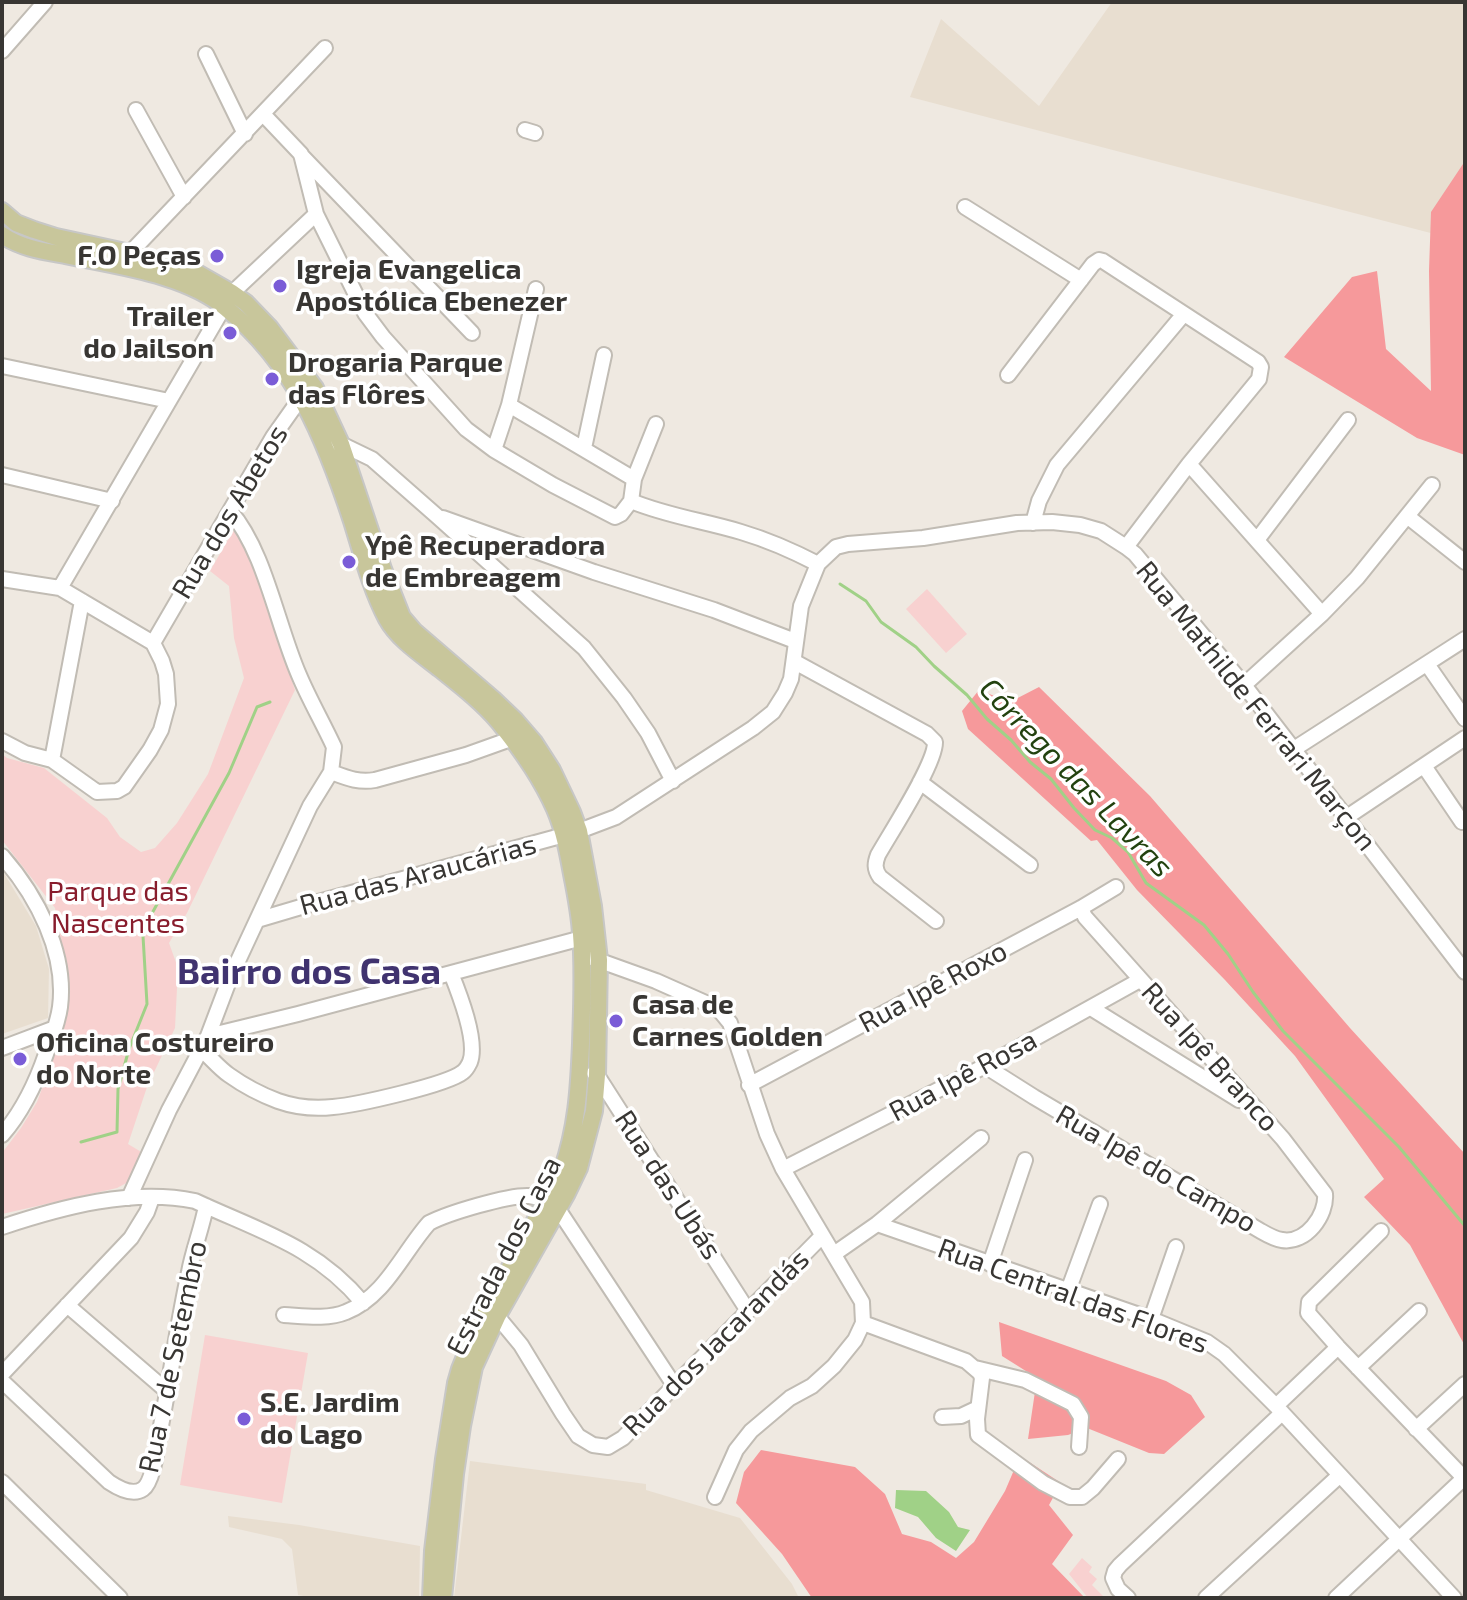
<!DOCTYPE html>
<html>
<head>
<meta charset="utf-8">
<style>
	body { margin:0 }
	#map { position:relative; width:1467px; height:1600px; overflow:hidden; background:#efe9e1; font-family:"Exo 2",sans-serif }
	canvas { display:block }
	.frame { position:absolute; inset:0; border:4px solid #383633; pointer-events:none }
</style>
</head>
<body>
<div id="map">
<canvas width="1467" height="1600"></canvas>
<div class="frame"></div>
</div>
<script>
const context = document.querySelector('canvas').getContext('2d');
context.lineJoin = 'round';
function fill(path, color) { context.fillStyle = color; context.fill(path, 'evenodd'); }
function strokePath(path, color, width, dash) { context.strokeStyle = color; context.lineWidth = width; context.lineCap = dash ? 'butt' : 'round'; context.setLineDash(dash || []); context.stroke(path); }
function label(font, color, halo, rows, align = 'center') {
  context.font = font + ' "Exo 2",sans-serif'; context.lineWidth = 7; context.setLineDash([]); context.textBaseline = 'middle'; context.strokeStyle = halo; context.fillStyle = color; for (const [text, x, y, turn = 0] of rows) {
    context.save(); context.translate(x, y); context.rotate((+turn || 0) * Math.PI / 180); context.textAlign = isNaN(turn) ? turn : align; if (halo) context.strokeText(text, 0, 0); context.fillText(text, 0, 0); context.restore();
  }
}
const built = new Path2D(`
	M1112,2H1465V242L910,97L941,19L1039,106Z
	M2,870L36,926L49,969L48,1018L2,1034Z
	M470,1461L646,1484V1490L740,1518L792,1584L799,1598H454Z
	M228,1516L299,1525L420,1546L419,1598H314L298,1595L292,1549L282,1539L229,1527Z`);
const green = new Path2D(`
	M233,531C257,549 285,656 295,690L187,913L169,943L178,968L175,1028L147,1087L128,1144L143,1153L130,1181L117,1188L2,1214V1153L21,1128L37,1102L57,1049L70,992L55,908L2,840V754L7,758L44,768L107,818L120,837L141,852L155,848L177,823L208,774L244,678L234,638L229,586L210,571Z
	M927,589L967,634L946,653L906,609Z
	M205,1335L308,1353L282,1503L180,1485Z
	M1082,1558L1092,1567L1089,1572L1097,1579L1092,1585L1105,1598H1088L1069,1574Z`);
const forest = new Path2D(`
	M1465,161V455L1417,438L1284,357L1352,277L1377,271L1386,349L1431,391L1429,271L1431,212Z
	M1039,687L1150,796L1350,1028L1465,1154V1346L1410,1245L1364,1197L1384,1179L1295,1056L1225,980L1137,890L1097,840L1091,841L968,729L962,711L979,690L1010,702Z
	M999,1322L1166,1381L1191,1395L1205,1417L1164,1454L1149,1453L1087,1428L1068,1435L1028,1439L1037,1378L1002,1356Z
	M761,1450L855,1467L885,1494L902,1534L931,1542L956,1558L974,1542L1005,1491L1020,1456L1061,1483L1049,1505L1073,1535L1052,1564L1085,1598H812L782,1554L736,1503L744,1472Z`);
const water = new Path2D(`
	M896,1490L926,1491L949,1512L958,1527L970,1530L956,1551L936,1538L918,1517L895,1508Z`);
const stream = new Path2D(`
	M840,584L866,601L881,622L916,647L934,666L967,695L987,719L1011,740L1030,762L1051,779L1074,808L1095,830L1112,838L1128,852L1146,883L1204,925L1228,954L1253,992L1283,1031L1399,1147L1465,1226
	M81,1142L117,1132L118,1089L129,1049L147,1004L143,936L150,917L229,773L257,707L270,702`);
const minor = new Path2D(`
	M2,51L45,2
	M206,54L245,134
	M136,110L184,197
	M263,114L301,154L316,214L365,313L383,337L466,429L494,450L553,485L615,517L621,514L631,501L634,479L656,424
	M525,130L535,133
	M301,155L472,333
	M965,207L1081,280
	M126,260L130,253L325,48
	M2,366L169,401
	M1008,375L1093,264L1099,260L1103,261L1258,362L1261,367L1259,379L1189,464L1126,547
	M509,405L634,479
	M336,445L341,444L372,459L438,517L584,648L624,698L648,733L673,781
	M584,448L604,355
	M494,450L509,405L536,289
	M1189,464L1322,614
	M2,475L112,501
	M631,501C667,516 705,521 741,532C768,540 793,551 818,564
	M1407,516L1465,562
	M443,518L594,572L714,610L795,641
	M1033,523L1039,501L1057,465L1183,315
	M1257,540L1348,420
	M2,579L60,588L153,643L162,661L166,674L168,704L161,730L150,750L124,787L117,791L97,792L52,760L25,753L2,741
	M60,588L232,293L316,214
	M153,643L273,437L302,396L315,388
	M795,662L927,734L935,742C936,763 891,832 878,855C875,863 874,869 880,877L936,921
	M1427,664L1465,719
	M1244,685L1322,614L1357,578L1432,485
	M1294,749L1465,639
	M52,760L82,601
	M1424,766L1462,822
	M331,772C347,778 359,783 375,780L466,755L522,735
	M920,782L1030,865
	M1347,817L1465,738
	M2,856C37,896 67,953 60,1007C58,1023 51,1039 46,1054C36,1083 22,1112 2,1135
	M257,920L311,904L579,831L616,817L753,728L773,712L785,693L791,679L801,606L818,564L836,547L848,544L923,538L1017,523L1052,522L1080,525L1101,531L1126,547L1135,554L1244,685L1465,972
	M592,958L656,981L710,1005L721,1012L730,1023L767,1134L783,1169L862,1302L863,1323L855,1340L834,1366L812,1386L790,1398L751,1431L736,1450L715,1497
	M1091,1008L1239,1100L1248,1101
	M208,1036L298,1014L582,938L591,937
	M2,1048L55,1028
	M202,1050C211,1058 219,1068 229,1075C243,1085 262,1095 278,1101C295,1107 315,1109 333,1107C356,1105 447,1085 463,1072C467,1069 468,1066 470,1062C478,1041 459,993 451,973
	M985,1066L1034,1097L1259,1230C1266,1234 1274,1239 1282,1240C1306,1244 1327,1215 1325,1194L1283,1139L1085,917L1081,908
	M594,1073L597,1075L748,1311
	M749,1085L1081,908L1116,887
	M783,1169L985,1066L1140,980
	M129,1198L169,1110L208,1036L230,978L296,836L310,806L331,772L334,747C323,723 309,699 299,675C277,625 265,551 230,511
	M877,1224L1151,1319L1207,1342L1224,1354L1276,1406L1454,1598
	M2,1227C62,1207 132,1188 195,1201C259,1231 316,1246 363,1303
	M1381,1231L1309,1302L1308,1313L1338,1347L1465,1479
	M834,1254L877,1224L981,1138
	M990,1264L1025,1160
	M1068,1291L1100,1204
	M67,1305L168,1392
	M492,1310L521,1345L563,1414L578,1436L593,1445L608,1447L623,1438L822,1236
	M284,1315C303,1316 327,1320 346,1312C385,1297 403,1252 429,1223C448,1213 508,1195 529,1196C540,1197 549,1203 558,1209L674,1385
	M1151,1319L1176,1247
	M863,1323L966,1361L980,1373L982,1378L977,1419L978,1435L1043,1483L1070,1497H1082L1093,1488L1118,1459
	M975,1368L1025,1380L1073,1404L1081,1417L1079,1447
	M1358,1368L1419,1311
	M2,1374L131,1238L147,1212L152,1198
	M2,1381L109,1482C118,1488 133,1496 143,1489C153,1482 157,1448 159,1436C170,1382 177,1326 189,1272C193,1250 202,1228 206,1206
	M1276,1406L1338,1347
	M942,1417L961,1416L978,1408
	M1416,1429L1465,1384
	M2,1482L120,1598
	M1128,1598L1118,1589L1113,1578L1115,1571L1120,1565L1282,1413
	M1206,1598L1340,1475
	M1336,1598L1464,1478`);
const major = new Path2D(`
	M2,211L16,223L34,230L56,237L130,253L197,273L232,293L246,303L270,328L315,388L341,444L383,569L402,617L414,631L493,699L515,720L534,742L552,770L572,812L579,831L593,906L599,960L597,1075L594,1111L579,1168L567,1193L498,1315L474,1367L462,1426L455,1474L443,1598
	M2,235C21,248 43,251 65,255C117,266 185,274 226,308C295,364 325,439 352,521C362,553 371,589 387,619C398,639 421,654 440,669C460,685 482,702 499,722C521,749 541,777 555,809C564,830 568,852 572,874C576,894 580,914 581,934C584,971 582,1008 581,1044C579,1090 577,1127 562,1171L475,1332L460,1369L456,1383L444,1459L433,1551L431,1598`);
const markers = [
	[217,256,8,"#7a5cd7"],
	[280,286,8,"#7a5cd7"],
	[230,333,8,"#7a5cd7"],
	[272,379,8,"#7a5cd7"],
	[349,562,8,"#7a5cd7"],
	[616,1021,8,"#7a5cd7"],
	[20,1059,8,"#7a5cd7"],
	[244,1419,8,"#7a5cd7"]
];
const poiNames = [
	["F.O Peças",201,256,"right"],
	["Igreja Evangelica",296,270],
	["Apostólica Ebenezer",296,302],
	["Trailer",214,317,"right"],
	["do Jailson",214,349,"right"],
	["Drogaria Parque",288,363],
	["das Flôres",288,395],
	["Ypê Recuperadora",365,546],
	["de Embreagem",365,578],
	["Casa de",632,1005],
	["Carnes Golden",632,1037],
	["Oficina Costureiro",36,1043],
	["do Norte",36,1075],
	["S.E. Jardim",260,1403],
	["do Lago",260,1435]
];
const streetNames = [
	["Rua dos Abetos",230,512,-59],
	["Rua Mathilde Ferrari Marçon",1256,706,51],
	["Rua das Araucárias",418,875,-15],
	["Rua Ipê Roxo",933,987,-28],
	["Rua Ipê Branco",1210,1057,48],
	["Rua Ipê Rosa",963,1076,-28],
	["Rua Ipê do Campo",1156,1169,30],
	["Rua das Ubás",668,1185,57],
	["Estrada dos Casa",504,1256,-63],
	["Rua Central das Flores",1073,1296,20],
	["Rua dos Jacarandás",716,1343,-45],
	["Rua 7 de Setembro",173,1357,-78]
];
const parkNames = [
	["Parque das",118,892],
	["Nascentes",118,924]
];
const waterNames = [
	["Córrego das Lavras",1076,778,46]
];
const districtNames = [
	["Bairro dos Casa",309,972]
];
fill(built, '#e8ded0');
fill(green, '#f8d1d0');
fill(forest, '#f6999b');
fill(water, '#a0d187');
strokePath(stream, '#a0d187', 3);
strokePath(minor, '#c1bcb4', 18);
strokePath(major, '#c7c7c6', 20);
strokePath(minor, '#fff', 14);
strokePath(major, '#c8c69b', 16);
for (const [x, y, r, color] of markers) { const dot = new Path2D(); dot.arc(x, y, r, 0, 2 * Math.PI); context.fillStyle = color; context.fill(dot); strokePath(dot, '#fff', 3); }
label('bold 28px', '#383633', '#fff', poiNames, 'left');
label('28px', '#383633', '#fff', streetNames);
label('28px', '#881c2c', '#fff', parkNames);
label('italic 30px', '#23420f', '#fff', waterNames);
label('bold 36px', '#40336f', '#fff', districtNames);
</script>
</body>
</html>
